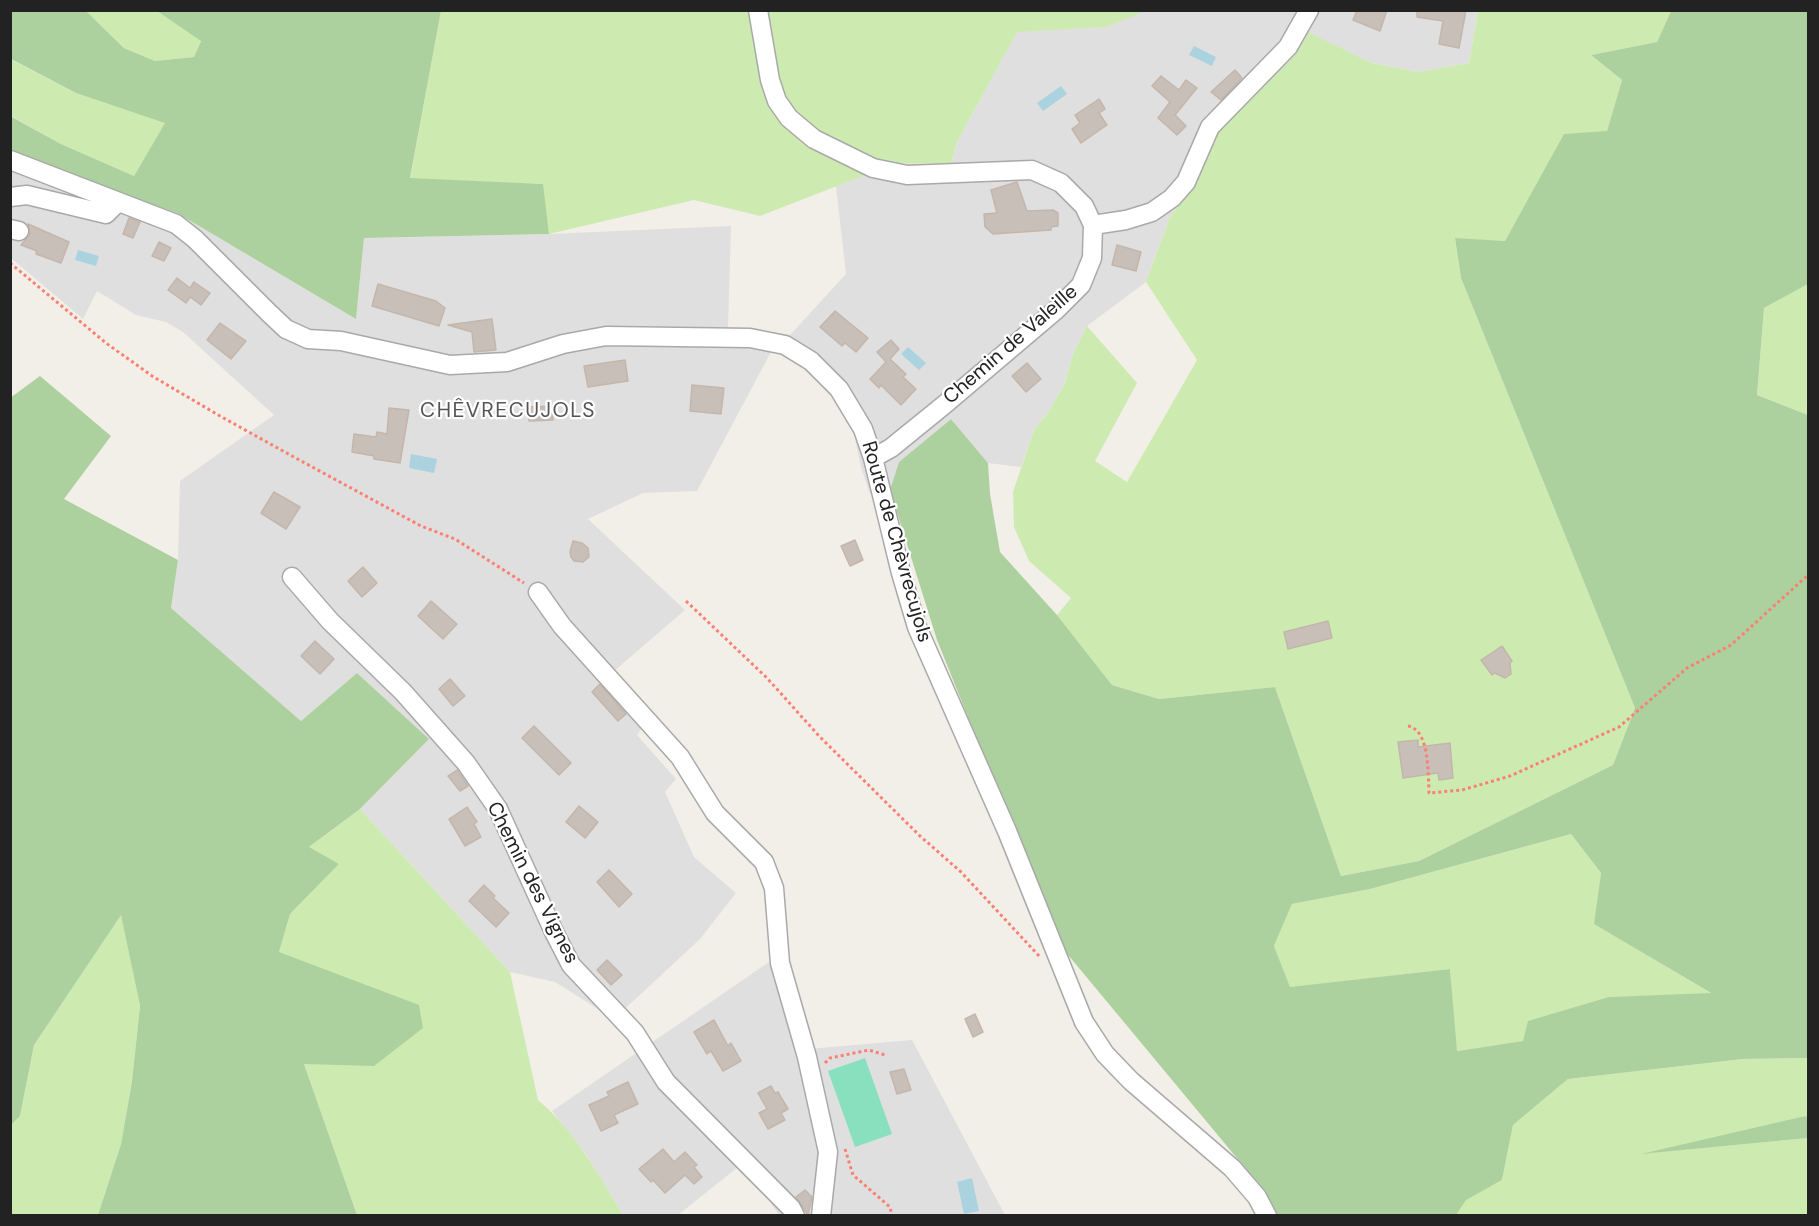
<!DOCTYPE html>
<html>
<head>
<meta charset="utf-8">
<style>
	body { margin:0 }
	#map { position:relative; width:1819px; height:1226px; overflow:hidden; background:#f2efe9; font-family:"DM Sans",sans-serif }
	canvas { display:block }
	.frame { position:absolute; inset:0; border:12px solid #222; pointer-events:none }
</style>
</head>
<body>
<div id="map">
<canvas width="1819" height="1226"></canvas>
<div class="frame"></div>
</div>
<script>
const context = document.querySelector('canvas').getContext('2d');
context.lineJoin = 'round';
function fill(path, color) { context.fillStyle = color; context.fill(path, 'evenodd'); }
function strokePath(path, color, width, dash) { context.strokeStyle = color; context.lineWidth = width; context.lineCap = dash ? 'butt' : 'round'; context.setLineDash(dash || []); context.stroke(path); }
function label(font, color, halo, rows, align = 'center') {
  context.font = font + ' "DM Sans",sans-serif'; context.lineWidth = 4.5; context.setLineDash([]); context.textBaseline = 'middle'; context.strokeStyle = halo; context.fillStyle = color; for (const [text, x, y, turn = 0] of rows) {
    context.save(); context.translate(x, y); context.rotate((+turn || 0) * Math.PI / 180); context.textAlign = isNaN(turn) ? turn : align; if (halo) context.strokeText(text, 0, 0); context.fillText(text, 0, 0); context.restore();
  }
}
const residential = new Path2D(`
	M1145,10L1478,11L1469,63L1418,72L1372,63L1307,32L1295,55L1216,133L1192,188L1170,217L1146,282L1087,326L1073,354L1065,383L1048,413L1034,430L1021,467L988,463L951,419L899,462L890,490L870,494L861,467L854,434L832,394L804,369L772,350L697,491L643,493L588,519L685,610L613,672L650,717L637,735L676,779L665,792L694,857L736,893L700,939L614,1019L555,982L510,972L360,809L429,739L357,673L301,721L171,608L178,560L180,481L274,415L183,332L166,322L136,315L97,291L83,319L11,258L10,150L20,157L177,213L356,319L364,238L549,234L731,226L728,327L753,329L790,335L846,274L836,186L896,163L951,164L957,142L1017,31L1107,27Z
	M769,962L808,1049L912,1040L1005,1215H779L743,1163L678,1215H623L587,1156L552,1111Z`);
const grass = new Path2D(`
	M86,11H157L201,40L194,57L155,61L124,48Z
	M441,11H1145L1107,27L1017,32L957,142L951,164L896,163L760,216L694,200L549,234L542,184L410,179Z
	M1478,11H1671L1657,42L1591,55L1622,80L1607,131L1532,194L1505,241L1455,239L1461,278L1635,708L1613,765L1419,861L1341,876L1275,687L1159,699L1112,685L1057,615L1071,598L1029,561L1014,527L1013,492L1034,430L1048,413L1065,383L1073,354L1087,326L1137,383L1095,461L1127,482L1197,360L1146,282L1170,217L1192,188L1216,133L1295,55L1308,32L1372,63L1418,72L1469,63Z
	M10,59L76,93L166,122L134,176L61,144L11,116Z
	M1808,284V415L1757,395L1764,308Z
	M360,809L510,972L538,1100C575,1131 599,1175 623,1215H357L304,1064L279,952L290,914L339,864L308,848Z
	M1571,834L1601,873L1595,924L1712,994L1609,997L1524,1041L1456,1051L1450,969L1290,988L1274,946L1292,904L1370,889Z
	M121,914L140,1006L132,1081L121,1144L98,1215L11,1216V1125L20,1116L34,1045Z
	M1808,1058V1116L1648,1153L1808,1138V1215L1455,1216L1465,1200L1502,1180L1513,1125L1568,1079L1743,1059Z`);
const forest = new Path2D(`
	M11,11H86L124,48L155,61L194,57L201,41L157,11H441L410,178L543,184L549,234L364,238L356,319L177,213L20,157L11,150L10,116L61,144L134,176L165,123L76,93L11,59Z
	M1671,11H1808V284L1764,308L1757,395L1808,415V1058L1743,1059L1568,1079L1513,1125L1502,1180L1466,1200L1456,1215H1277L1241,1163L1059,944L937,640L890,490L899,462L951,419L988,463L990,494L1000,552L1057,615L1112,685L1159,699L1275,687L1341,876L1419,861L1613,765L1635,708L1461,278L1455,238L1505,241L1564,134L1607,131L1622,80L1591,55L1657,42ZM1571,834L1601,873L1594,924L1711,993L1609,997L1528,1021L1523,1041L1457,1051L1450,969L1290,987L1274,946L1292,904L1370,889Z
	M40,376L111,436L64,499L178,560L171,608L301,721L357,673L429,739L360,809L309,847L339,864L290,914L279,952L419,1005L423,1028L374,1066L304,1064L357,1215H98L121,1144L132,1081L140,1006L121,915L34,1045L20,1116L11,1125L10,398Z
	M1808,1116V1138L1641,1154L1801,1117Z`);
const pitch = new Path2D(`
	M865,1058L892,1134L855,1147L828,1071Z`);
const water = new Path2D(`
	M1194,46L1216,57L1212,66L1189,55Z
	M1061,86L1067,94L1043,111L1037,103Z
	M78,250L99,256L96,266L75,260Z
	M908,347L926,363L919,370L901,354Z
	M411,454L437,459L434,473L409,468Z
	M972,1178L979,1211L964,1214L957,1182Z`);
const building = new Path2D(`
	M1357,10H1387L1380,31L1353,20Z
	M1417,10H1466L1459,48L1439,44L1443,21L1417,17Z
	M1235,70L1242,78L1221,100L1211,92Z
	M1161,76L1179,90L1186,80L1197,88L1175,115L1186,126L1177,135L1158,118L1170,102L1152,86Z
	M1099,99L1105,109L1099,113L1107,125L1081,143L1072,129L1080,123L1075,115Z
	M1017,182L1027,211L1053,210L1058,213V226L1051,227V230L993,234L985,227L984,214L997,213L991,190Z
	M129,218L140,222L133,238L123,234Z
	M28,224L69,242L61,263L36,254L37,251L21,245L30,234Z
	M159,242L171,248L164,261L152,256Z
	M1117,245L1141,252L1136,271L1112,265Z
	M177,278L190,288L194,282L210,293L201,305L190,297L186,303L168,290Z
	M378,284L436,301L445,308L439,326L372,306Z
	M835,311L868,338L856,352L845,343L842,346L820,327Z
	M492,319L496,350L474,352L472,332L448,325Z
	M220,323L246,341L231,359L207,340Z
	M891,340L899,349L890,359L906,374L903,377L916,389L901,405L881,385L879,388L870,379L886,362L877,352Z
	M625,360L628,381L588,387L584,366Z
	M1027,363L1041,379L1026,392L1012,376Z
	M692,385L724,388L721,414L690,411Z
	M552,406L553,420L529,421L528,407Z
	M389,408L409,410L400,463L374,459V456L352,452L354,434L376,437L377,432L387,434Z
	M274,492L300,507L286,529L261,513Z
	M855,540L863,560L850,566L841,546Z
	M573,541L582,543L588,548L589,557L583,562L574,561L571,557L570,552Z
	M363,567L377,583L362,597L348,581Z
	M431,601L457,624L443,639L418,616Z
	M1328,621L1332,638L1288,649L1284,632Z
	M315,641L334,659L320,674L301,656Z
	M1502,646L1512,661L1510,663L1511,674L1505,678L1495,673L1492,675L1481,660Z
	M450,679L465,696L453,706L439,689Z
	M600,684L626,714L618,721L592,692Z
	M534,726L571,763L559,775L522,738Z
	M1418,740V747L1450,743L1453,778L1439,780L1438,773L1403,778L1398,742Z
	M457,770L468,786L460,791L448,776Z
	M579,806L598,822L585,838L566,822Z
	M467,807L477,822L474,824L481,837L465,846L449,819Z
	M609,870L632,894L619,907L597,882Z
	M484,885L495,896L493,898L509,913L496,927L469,901Z
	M607,960L622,975L611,985L597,970Z
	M975,1014L983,1032L973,1037L965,1019Z
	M714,1020L728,1046L731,1043L741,1061L723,1071L711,1051L707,1054L694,1032Z
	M904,1069L911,1090L897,1094L890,1072Z
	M628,1082L638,1104L614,1115L618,1123L601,1131L589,1105L609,1096L607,1092Z
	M771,1086L775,1093L778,1092L788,1109L781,1113L785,1120L768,1129L759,1113L767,1109L758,1093Z
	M663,1149L674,1162L685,1152L697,1165L694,1167L702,1177L694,1184L685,1175L665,1193L653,1180L651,1182L639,1169Z
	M805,1190L812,1197L808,1215L796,1197Z`);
const path = new Path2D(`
	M10,263L106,343L152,376L220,416L292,456L421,526L455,539L524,583
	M686,601L767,678L819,736L920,836L961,872L1040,957
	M1408,726C1430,730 1428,775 1429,793L1462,790L1510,776L1619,727L1687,668L1731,645L1808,575
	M825,1063L830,1058L869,1050L885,1055
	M845,1149L853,1175L890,1207L892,1216`);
const minor = new Path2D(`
	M758,10L770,80L777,101L789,118L814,139L873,168L907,175L1032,170L1061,183L1084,206L1093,225L1092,258L1081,285L1056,310L944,405L891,448L873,458
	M10,160L176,224L195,239L269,313L286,329L308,339L341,341L450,365L507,362L563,344L606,336L750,338L785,345L811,361L839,389L863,429L873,458L901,573L917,627L1007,831L1084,1022L1105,1054L1131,1081L1232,1168L1257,1197L1267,1216
	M10,197L27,195L106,214L118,202
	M1093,225L1126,220L1152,212L1172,198L1186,182L1210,127L1288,47L1309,10
	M10,229L19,231
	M292,577L330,621L403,692L466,763L498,809L554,932L571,965L635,1033L666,1082L791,1208L795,1216
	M538,592L562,626L680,757L715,813L764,862L774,888L780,963L807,1057L828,1152L821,1216`);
const streetNames = [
	["Chemin de Valeille",1011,345,-41],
	["Route de Chèvrecujols",896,542,74],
	["Chemin des Vignes",532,883,63]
];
const neighbourhoodNames = [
	["CHÊVRECUJOLS",508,411]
];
fill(residential, '#e0dfdf');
fill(grass, '#cdebb0');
fill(forest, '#add19e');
fill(pitch, '#88e0be');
fill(water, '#aad3df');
fill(building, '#c7bfb8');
strokePath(building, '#c4b6ab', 1.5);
strokePath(minor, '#a9a9a9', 21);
strokePath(path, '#fa8072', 3, [3, 3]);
strokePath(minor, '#fff', 18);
label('20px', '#222', '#fff', streetNames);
context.letterSpacing = '1.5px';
label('21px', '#555', '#fff', neighbourhoodNames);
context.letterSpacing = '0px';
</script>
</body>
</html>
